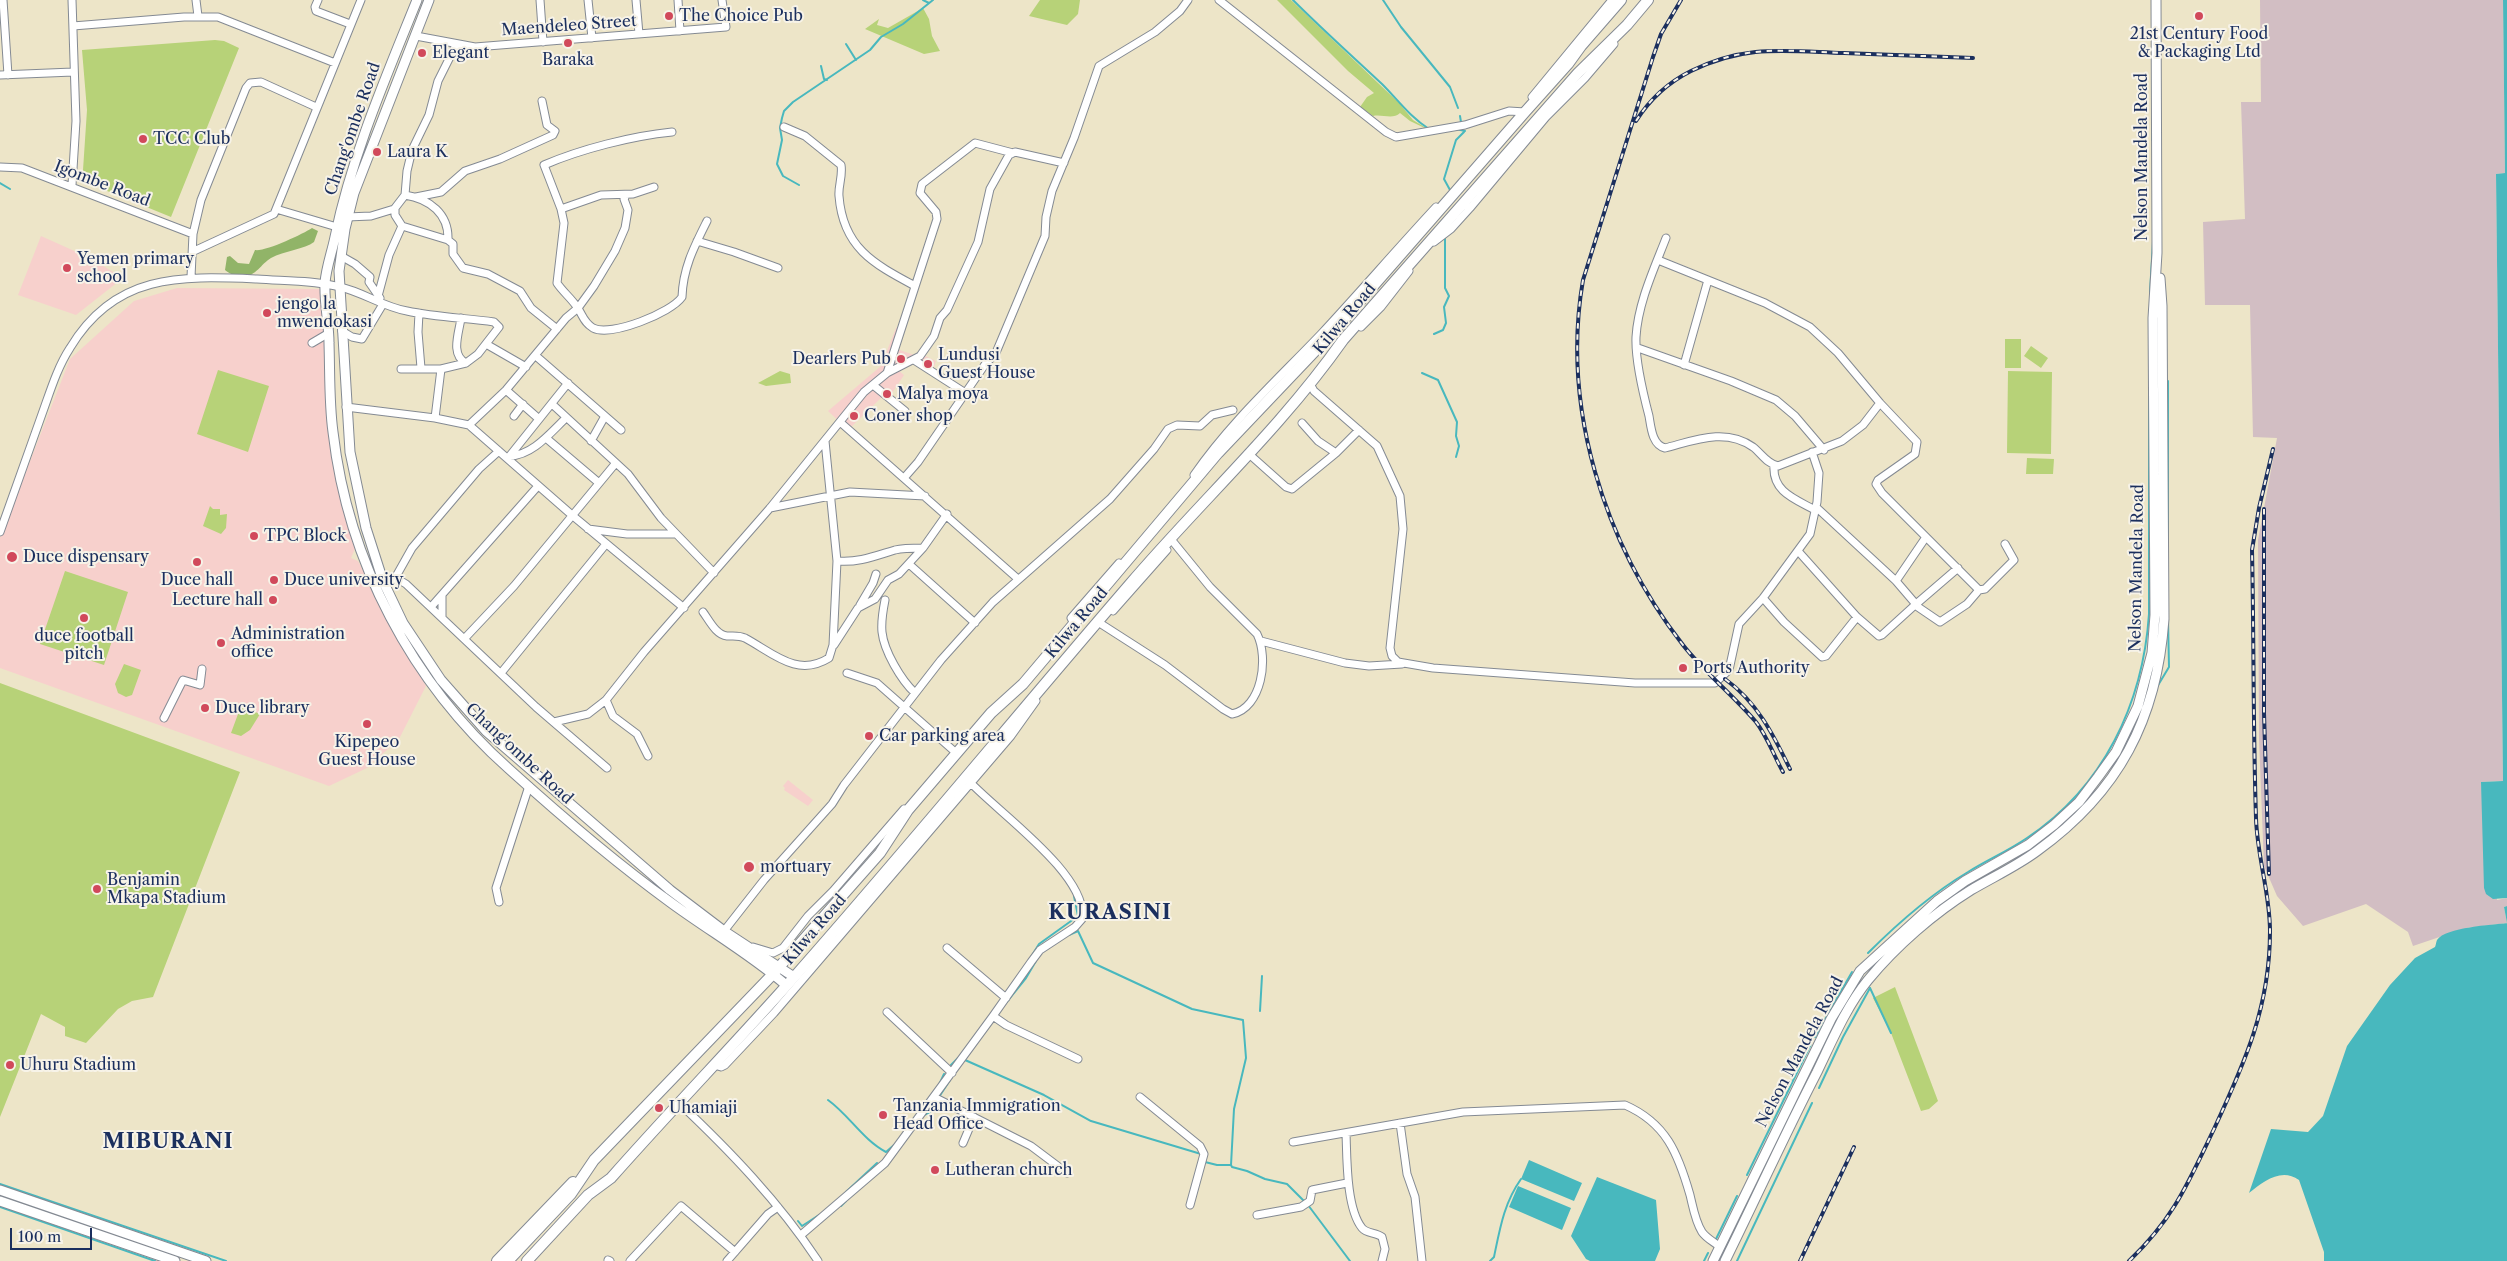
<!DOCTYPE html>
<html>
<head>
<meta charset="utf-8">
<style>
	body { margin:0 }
	#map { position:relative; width:2507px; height:1261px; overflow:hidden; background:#ede5c8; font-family:"Libre Caslon Text",serif }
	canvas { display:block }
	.scale { position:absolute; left:10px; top:1228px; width:82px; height:22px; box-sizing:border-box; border:2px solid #1b2f5e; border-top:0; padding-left:6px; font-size:15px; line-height:18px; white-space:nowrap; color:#1b2f5e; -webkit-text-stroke:4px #f7f3e8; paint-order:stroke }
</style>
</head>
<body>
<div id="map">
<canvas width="2507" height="1261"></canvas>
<div class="scale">100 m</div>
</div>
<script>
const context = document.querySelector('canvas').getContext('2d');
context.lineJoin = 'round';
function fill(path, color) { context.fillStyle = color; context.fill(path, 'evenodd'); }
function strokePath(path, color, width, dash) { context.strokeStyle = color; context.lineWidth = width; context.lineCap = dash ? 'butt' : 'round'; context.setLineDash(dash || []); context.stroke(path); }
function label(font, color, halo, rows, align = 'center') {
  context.font = font + ' "Libre Caslon Text",serif'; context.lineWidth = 4; context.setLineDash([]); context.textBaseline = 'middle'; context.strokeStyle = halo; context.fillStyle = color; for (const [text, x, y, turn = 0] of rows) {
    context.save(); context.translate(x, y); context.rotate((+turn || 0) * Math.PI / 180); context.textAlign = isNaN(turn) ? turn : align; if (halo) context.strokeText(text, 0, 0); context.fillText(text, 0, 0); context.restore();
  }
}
const built = new Path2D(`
	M41,236L90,258L123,278L76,315L18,295Z
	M177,288L323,289L328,402L356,546L351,558L358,561L426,686L399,739L367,768L329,786L0,668V538L70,359L134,301Z
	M900,326L897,349L917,356L921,354L936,361L932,372L915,360L901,367L899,371L904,375L888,399L883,396L848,430L828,411L881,366L896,328Z
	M788,780L813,800L808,806L784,790L785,788L783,786Z`);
const industrial = new Path2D(`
	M2260,0H2503L2505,173L2496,174L2503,781L2481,782L2497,900L2507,898V906L2504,907L2507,923L2466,928L2413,946L2408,932L2366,904L2303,926L2277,896L2264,866L2259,739L2258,540L2277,438L2253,437L2250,305H2205L2203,222L2245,219L2241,102H2261Z`);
const green = new Path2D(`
	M1040,0H1080L1078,14L1067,25L1029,16Z
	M1277,0H1291L1399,103L1413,120L1431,131L1410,121L1400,113C1393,120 1382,114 1373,116L1360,107L1367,97L1374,93L1348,71Z
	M923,8L929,19L932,36L940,51L924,54L865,29L879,19L877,25L888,28Z
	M215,40L224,41L239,48L171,217L90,184L83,170L87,110L82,50Z
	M2005,339H2021V368H2005Z
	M2031,346L2048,358L2041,368L2024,356Z
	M218,370L269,386L248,452L197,434Z
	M780,371L790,374L791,383L766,386L758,383Z
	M2008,371L2052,372L2051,454L2007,453Z
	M2027,458L2054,459L2053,474H2026Z
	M210,506L213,509H220V515L227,514L226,528L221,534L203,526Z
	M65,571L128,592L104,665L40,644Z
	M124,664L141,670L132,695L126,697L118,693L115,684Z
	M0,683L240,772L153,997L132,1001L118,1009L86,1043L65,1036V1027L41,1014L0,1117Z
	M241,706L260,714L250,730L241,736L231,733Z
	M1895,987L1938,1101L1929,1109L1921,1111L1891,1033L1873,998Z`);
const forest = new Path2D(`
	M312,228L318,231L314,242C305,249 284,251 271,258C261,264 256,276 243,277C236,277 230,274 225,270L227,257L230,256L238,263L249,264L255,250C265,252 303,234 312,228Z`);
const water = new Path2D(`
	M2503,0H2507V898L2493,899L2486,894L2484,888L2481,782L2503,781L2496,174L2505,173Z
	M2507,906V1261H2324V1252L2299,1180C2281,1167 2263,1182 2249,1193L2271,1129L2308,1132L2323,1116L2347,1046L2390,985L2415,958L2435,947C2436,945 2436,942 2437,940C2446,927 2492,925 2507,923L2504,907Z
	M1529,1160L1582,1183L1574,1201L1521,1179Z
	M1597,1177L1656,1200L1660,1249L1655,1261H1590L1586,1259L1571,1236Z
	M1518,1186L1571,1208L1562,1230L1509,1207Z`);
const stream = new Path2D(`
	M923,0L929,3
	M1293,0C1322,29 1352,56 1382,84C1398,100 1410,117 1429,129
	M1383,0L1401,27L1450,87L1458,108
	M846,44L856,60
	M2152,47V62
	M821,66L824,79L827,80
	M1460,116L1461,122
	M2152,120V140
	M1456,129L1465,131
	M0,183L10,189
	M799,185L783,176L777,164L782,140L780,128L782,118L784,111L793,102L870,50L881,37L903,24L933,0
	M1450,190L1444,179L1456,140L1464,132
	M2150,292L2153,242
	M1434,334L1443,330L1446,323L1444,307L1449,296L1445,288V237
	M1422,373L1438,380L1457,422L1456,436L1459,446L1456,457
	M2168,381V603
	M2157,687L2169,667L2168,618
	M2048,847L2060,838
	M1069,935L1078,931L1093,963L1192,1009L1243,1020L1246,1058L1234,1109L1231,1165
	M1868,953C1899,922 1931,894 1968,872C1987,860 2008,851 2027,838C2104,787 2143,703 2149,614V339
	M1031,957L1039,944L1078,916L1074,896
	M1870,988L1891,1033
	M1005,1004L1026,978L1036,961
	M1260,1011L1262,976
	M1815,1037L1852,972
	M965,1060L1044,1095L1091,1121L1201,1154
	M951,1065L958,1058
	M939,1085L944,1074
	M1819,1088L1843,1037L1870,988
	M939,1097L950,1080
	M828,1100C849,1115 863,1140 886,1152L894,1145
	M924,1115L930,1112L937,1101
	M1205,1162L1217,1165H1231L1232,1167L1247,1171L1265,1179L1287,1184L1305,1202
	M1747,1175L1811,1044
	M0,1184L226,1261
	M846,1192L877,1163
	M1308,1205L1350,1261
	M841,1206L846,1201
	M0,1207L155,1261
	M798,1221L802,1226L819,1215
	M1716,1239L1737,1196
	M1490,1261L1494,1257C1500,1228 1504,1203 1521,1179
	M1704,1261L1708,1253
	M1737,1261L1812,1103`);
const minor = new Path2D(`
	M3,0L8,75
	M196,0L198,16
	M318,0L315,7L316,11L350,24
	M540,0L543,42
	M588,0L592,38
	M636,0L639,34
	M678,0L680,31
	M1219,0L1386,132L1396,137L1465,125L1509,111L1525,112
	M73,26L184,17H218L335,63
	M416,36L475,47L726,27L722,0
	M0,75L73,72
	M1532,97L1612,0
	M784,127L805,136L841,165C843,176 838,186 839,196C843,248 874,264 915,286
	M672,132C632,136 581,149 544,165L561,209L564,223L557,283C563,292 571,298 577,307C583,315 583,322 593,328C611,337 671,313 682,297C683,268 694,247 707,221
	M0,167L22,168L193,234
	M72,185L76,121L72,0
	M405,195L407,171L412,150L429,115L438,81L456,45
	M416,197L441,192L465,171L500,159L553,135L555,131L547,125L542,101
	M1467,206L1470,208L1546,117L1585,78L1614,44
	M276,209L337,227
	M561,209L601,195L633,194L654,187
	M347,217L371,216L394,209
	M402,226L395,215V208L405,195C430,199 449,214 448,240
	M1666,238C1654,269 1638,303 1636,337C1635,360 1643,393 1649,416C1651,427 1652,445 1665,448C1693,441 1725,427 1753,447C1761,453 1767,464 1778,466L1842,441L1863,425L1880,403
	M697,241L734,252L778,268
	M1434,242L1451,229L1470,208
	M194,251L274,214L361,0
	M341,256L355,264L370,277L369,282L380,298
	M1658,260L1765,303L1810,327L1838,353L1880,403L1917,442L1915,454L1878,480L1876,484L1882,493L1979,590L1967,604L1940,622L1915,605L1958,568
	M191,277L193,234L201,200L246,88L250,83L261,82L316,107
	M378,296L389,255L402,226L448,240L453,244V254L463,268L488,274L520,291L531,308L557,329
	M419,313L418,332L421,368
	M461,318C459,333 450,355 466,363
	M1361,327L1381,307L1409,271
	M342,331L352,337L362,339L383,304
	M312,343L329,333
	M486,344L526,367
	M1638,348L1731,381L1776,400L1795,416L1824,450
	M536,356L621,430
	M914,360L967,394
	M1684,365L1708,280
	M887,373L937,219L936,212L920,193L922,184L975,143L1013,153
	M1310,384L1314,391L1377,446L1400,496L1403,529L1390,648L1392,656L1398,662L1433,668L1635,683H1715L1729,670L1739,624L1763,598L1810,534L1817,502L1819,473L1812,452
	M873,385L905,411
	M506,390L539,419
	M552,404L628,474L661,518L714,573
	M346,407L435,418L469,425L573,516L684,608
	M514,416L523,404
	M435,418L441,369
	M840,422L1018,579
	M1302,423L1318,441L1336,453
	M469,425L506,390L566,318L578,308L594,286L615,251L625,228L628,210L624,199L626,195
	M546,438L599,483
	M591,441L605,416
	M1249,454L1286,487L1292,489L1336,453L1359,430
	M510,456C533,455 550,433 566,418
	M508,458L568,383
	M1774,465C1772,492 1795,499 1815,510
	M1194,475C1230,423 1277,380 1321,334C1360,292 1397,249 1436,207
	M904,478L918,462L986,363L995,355L1045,236L1046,217L1052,191L1074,138L1099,66L1155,32L1180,11L1188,0
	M770,508L850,492L925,496
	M588,529L627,534H676
	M0,532C14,493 28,454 42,414C50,392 57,368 70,348C115,273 180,276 257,279C284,281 313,280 340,287C363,292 383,307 407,311C435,317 465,318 494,322L499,327L478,354L466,363L441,369H401
	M1798,551L1857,617L1879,636L1882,635L1915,605L1914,602L1896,581L1816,507
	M837,561C858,563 875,556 895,550C903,548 914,548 923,548L947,514
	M909,564L975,623
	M394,580L412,548L479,469L499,451
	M383,581L396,578L406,584L536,707L607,768
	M1896,581L1926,537
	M1979,590L1985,589L2014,560L2005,544
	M1763,598L1784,622L1822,657L1826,656L1857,617
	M885,600C883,610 881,622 882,632C884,651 901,680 915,693
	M860,605L873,583L876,574
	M431,607L538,486
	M1113,611L1167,550
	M703,612C709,620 716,635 727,636C733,636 739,635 745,638C773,653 797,678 829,658L833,645L837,561L825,441
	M442,617V595
	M1098,622L1165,665L1223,709L1232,714C1262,708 1269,658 1257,634L1210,587L1170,538
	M1074,624L1071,618L1119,563
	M465,638L514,586L615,464
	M1261,641L1345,663L1369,666L1402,664
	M834,645L858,608L875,599L888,580L899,574L923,548
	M501,673L606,544
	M847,673L877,683L954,751
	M606,700L613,716L637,734L648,756
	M164,718L183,680L200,685L202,669
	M554,722L588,714L606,700L644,652L770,508L864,392L887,373L920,356L934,336L940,318L947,310L978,242L990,189L1009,155L1015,152L1064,163
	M499,902L496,888L529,786
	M724,931L764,880L832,804L844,785L941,660L993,602L1110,499L1154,449L1168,429L1177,425L1200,426L1212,415L1233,410
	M753,947L773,953L783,948L808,916L833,891L904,809
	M947,948L1006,998
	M887,1012L952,1073
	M993,1016L1006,1025L1078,1059
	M714,1065L721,1067L725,1065L774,1013L1011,736L1036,701
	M934,1097L1031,1146L1067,1173
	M1140,1097L1200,1146L1204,1154L1190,1205
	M678,1102C730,1151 779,1202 818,1261
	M1400,1123L1407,1174L1415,1197L1422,1261
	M1346,1133C1347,1157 1346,1208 1362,1228C1367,1234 1376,1232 1382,1237L1385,1249L1382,1261
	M1293,1142L1463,1112L1625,1105C1666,1123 1678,1153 1690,1195C1693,1207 1695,1221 1702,1232C1706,1238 1714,1242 1720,1247
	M963,1143L974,1117
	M1257,1215L1301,1207L1310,1201L1312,1190L1347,1183
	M801,1235L885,1163L993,1016L1031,962L1040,950L1075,927L1082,919C1089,875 996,811 968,780
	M608,1260L610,1261
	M630,1261L681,1206L735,1252
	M727,1261L768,1214L778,1207`);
const major = new Path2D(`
	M417,0C386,77 352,155 335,237C332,252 326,268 325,283C324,303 329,323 329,343C330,373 329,403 333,432C348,562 412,683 509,769C560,815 613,861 670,902C708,930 750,954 786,985
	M429,0L354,193L345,229L339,271L350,452L366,528L383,581L403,623L441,680L486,731L670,890L724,931L794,977
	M0,1190L206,1261
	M0,1201L175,1261
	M1713,1261L1831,1019L1860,971L1937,901L1965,881L2028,845L2054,825L2079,802L2098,777L2116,752L2138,706L2152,653L2155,615L2153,318L2157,253L2156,0
	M1725,1261C1756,1198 1785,1134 1817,1072C1832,1041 1846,1007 1868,980C1896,946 1934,913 1971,890C1993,877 2017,866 2037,851C2119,792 2157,719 2164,619L2162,306L2160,278`);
const highway = new Path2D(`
	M497,1261L573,1182
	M508,1261L571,1194L594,1160L773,974L880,853L908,810L991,713L1023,684L1218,453L1334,331L1525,112L1568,64L1581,46L1621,0
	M527,1261L588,1195L611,1178C672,1109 735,1044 796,975C909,847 1018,714 1130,584C1200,502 1281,428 1343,340L1578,73L1627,25L1648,0`);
const rail = new Path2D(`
	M1681,0L1661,34L1653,57L1583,280C1561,407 1604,544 1683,645C1705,673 1733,695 1756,722C1767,736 1774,756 1783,772
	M1636,121C1650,99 1667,83 1691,71C1746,44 1785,51 1844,53C1887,55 1930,56 1973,58
	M2264,509V713L2269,874
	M1725,679C1757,702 1773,734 1790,769
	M1800,1261L1854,1147
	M2129,1261C2174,1218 2188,1183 2214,1129C2245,1062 2270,1007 2270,931C2270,893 2257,856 2256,818C2253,729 2254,639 2252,550L2259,508L2273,449`);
const markers = [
	[669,16,5,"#d1495b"],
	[2199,16,5,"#d1495b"],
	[568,43,5,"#d1495b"],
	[422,53,5,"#d1495b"],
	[143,139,5,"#d1495b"],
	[377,152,5,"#d1495b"],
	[67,268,5,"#d1495b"],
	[267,313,5,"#d1495b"],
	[901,359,5,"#d1495b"],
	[928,364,5,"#d1495b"],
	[887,394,5,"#d1495b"],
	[854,416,5,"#d1495b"],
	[254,536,5,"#d1495b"],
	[12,557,6,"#d1495b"],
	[197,562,5,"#d1495b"],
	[274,580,5,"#d1495b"],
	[273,600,5,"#d1495b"],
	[84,618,5,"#d1495b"],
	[221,643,5,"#d1495b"],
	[1683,668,5,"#d1495b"],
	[205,708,5,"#d1495b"],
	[367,724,5,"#d1495b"],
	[869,736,5,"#d1495b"],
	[749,867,6,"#d1495b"],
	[97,889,5,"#d1495b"],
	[10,1065,5,"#d1495b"],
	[659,1108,5,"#d1495b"],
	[883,1115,5,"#d1495b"],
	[935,1170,5,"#d1495b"]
];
const poiNames = [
	["The Choice Pub",679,16],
	["21st Century Food",2199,34,"center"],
	["& Packaging Ltd",2199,52,"center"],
	["Elegant",432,53],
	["Baraka",568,60,"center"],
	["TCC Club",153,139],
	["Laura K",387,152],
	["Yemen primary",77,259],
	["school",77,277],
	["jengo la",277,304],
	["mwendokasi",277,322],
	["Lundusi",938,355],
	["Guest House",938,373],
	["Dearlers Pub",891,359,"right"],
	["Malya moya",897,394],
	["Coner shop",864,416],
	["TPC Block",264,536],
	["Duce dispensary",23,557],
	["Duce hall",197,580,"center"],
	["Duce university",284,580],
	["Lecture hall",263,600,"right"],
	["Administration",231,634],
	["office",231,652],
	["duce football",84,636,"center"],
	["pitch",84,654,"center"],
	["Ports Authority",1693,668],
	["Duce library",215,708],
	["Car parking area",879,736],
	["Kipepeo",367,742,"center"],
	["Guest House",367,760,"center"],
	["mortuary",760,867],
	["Benjamin",107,880],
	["Mkapa Stadium",107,898],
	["Uhuru Stadium",20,1065],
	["Tanzania Immigration",893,1106],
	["Head Office",893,1124],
	["Uhamiaji",669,1108],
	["Lutheran church",945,1170]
];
const streetNames = [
	["Maendeleo Street",569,26,-4],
	["Chang'ombe Road",353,129,-71],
	["Nelson Mandela Road",2142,157,-90],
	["Igombe Road",102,184,21],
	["Kilwa Road",1345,319,-50],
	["Nelson Mandela Road",2137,568,-89],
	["Kilwa Road",1077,623,-50],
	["Chang'ombe Road",519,754,43],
	["Kilwa Road",815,930,-49],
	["Nelson Mandela Road",1800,1052,-62]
];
const districtNames = [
	["KURASINI",1110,913],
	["MIBURANI",168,1142]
];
fill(built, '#f7d0cc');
fill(industrial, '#d2bec3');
fill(green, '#b7d278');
fill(forest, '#91b468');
fill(water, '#48b8be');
strokePath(stream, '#48b8be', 2);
strokePath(minor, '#848a93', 9);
strokePath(major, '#848a93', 11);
strokePath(highway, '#848a93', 12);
strokePath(minor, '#fff', 7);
strokePath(major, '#fff', 9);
strokePath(highway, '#fff', 10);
strokePath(rail, '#1b2f5e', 4);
strokePath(rail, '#f7f3e8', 2, [5.5]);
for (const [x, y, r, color] of markers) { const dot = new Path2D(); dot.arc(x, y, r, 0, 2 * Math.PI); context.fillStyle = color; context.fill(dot); strokePath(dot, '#f7f3e8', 2); }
label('16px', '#1b2f5e', '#f7f3e8', poiNames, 'left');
label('16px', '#1b2f5e', '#f7f3e8', streetNames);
context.letterSpacing = '1px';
label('bold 21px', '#1b2f5e', '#f7f3e8', districtNames);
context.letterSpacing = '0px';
</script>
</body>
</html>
